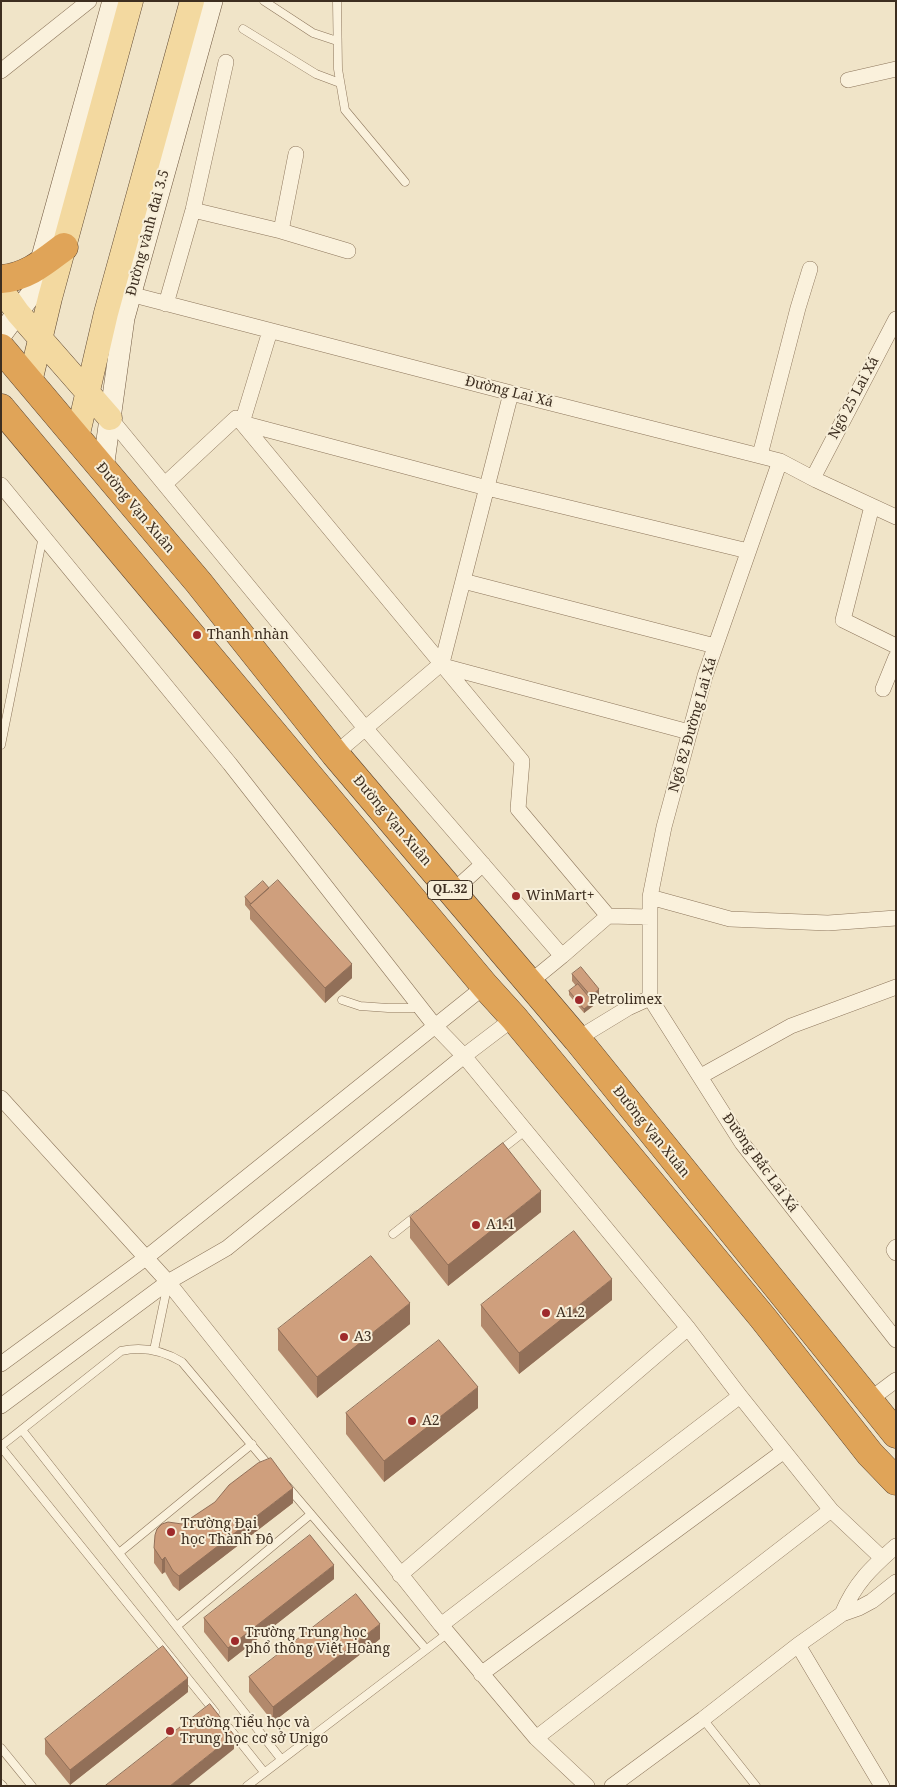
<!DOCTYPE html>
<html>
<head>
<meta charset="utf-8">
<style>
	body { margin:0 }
	#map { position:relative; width:897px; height:1787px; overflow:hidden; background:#f0e4c8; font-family:"Noto Serif",serif }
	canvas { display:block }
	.frame { position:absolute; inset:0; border:2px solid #3d2e20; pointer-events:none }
</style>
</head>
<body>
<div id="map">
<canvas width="897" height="1787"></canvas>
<div class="frame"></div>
</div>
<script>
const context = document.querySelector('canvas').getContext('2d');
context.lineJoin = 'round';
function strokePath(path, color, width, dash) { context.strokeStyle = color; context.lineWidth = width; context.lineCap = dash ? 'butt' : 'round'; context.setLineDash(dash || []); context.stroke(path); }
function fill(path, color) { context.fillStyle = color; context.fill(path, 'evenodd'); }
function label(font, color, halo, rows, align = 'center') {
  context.font = font + ' "Noto Serif",serif'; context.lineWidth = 4; context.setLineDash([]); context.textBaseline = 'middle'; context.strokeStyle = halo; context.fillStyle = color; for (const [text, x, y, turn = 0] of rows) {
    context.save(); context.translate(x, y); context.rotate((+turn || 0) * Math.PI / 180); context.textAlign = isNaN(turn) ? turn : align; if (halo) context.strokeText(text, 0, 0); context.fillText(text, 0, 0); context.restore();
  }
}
const lane = new Path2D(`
	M264,1L313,33L337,41
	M337,1L338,69L345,110L405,182
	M243,29L316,74L340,83
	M1,745L43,536
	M342,1000L360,1006L388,1008H419
	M497,1153L525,1131
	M393,1234L417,1215
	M154,1350L168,1283
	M22,1430L281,1759
	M1,1446L121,1351C143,1346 162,1350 182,1362L271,1468
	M1,1447L215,1712
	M287,1486L426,1649
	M119,1553L252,1444
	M177,1626L311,1514
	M703,1719L756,1786
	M229,1728L264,1772
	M1,1748L32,1786
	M1,1784L3,1786
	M247,1786L448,1633`);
const street = new Path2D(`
	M1,71L89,1
	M848,80L896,69
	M193,210L281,231L348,251
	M281,231L296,154
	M122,292L511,393L780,461L816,480L896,517
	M166,304L193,210L226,62
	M270,331L242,423L487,488L748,551
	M110,418L365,728L562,956L608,916
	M760,455L798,308L810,269
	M813,478L896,319
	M165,484L236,418L242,423L522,761L518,809L608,916L650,917
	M1,485L230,764L435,1026L464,1056L688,1328L740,1396L831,1510L882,1558
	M872,506L843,620L896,646
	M463,581L715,646
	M443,666L689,732
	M883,689L896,657
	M335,754L442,663L511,393
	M452,892L483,864
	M650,897L730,919L828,923L896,918
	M529,983L562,956
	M650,998V897L664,827L705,676L780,461
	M650,998L742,1143L896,1340
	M577,1039L628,1008L650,998
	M701,1076L791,1026L896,987
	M1,1098L168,1282L441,1625L536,1738L587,1786
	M896,1247L894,1250L896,1253
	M1,1364L147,1257L485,986
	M868,1401L896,1380
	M1,1406L168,1282L227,1248L464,1056L514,1018
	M400,1575L688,1328
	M842,1614C855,1583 871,1568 896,1546
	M441,1625L740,1396
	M798,1645L882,1786
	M481,1674L784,1451
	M536,1738L831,1510
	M612,1786L703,1719L798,1645L842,1614L859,1608L872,1601L896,1582`);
const secondary = new Path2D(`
	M1,335L32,293L113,1
	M103,469L124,318L212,1`);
const primary = new Path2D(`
	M1,289L18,313L110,418
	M30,382L50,298L131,1
	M77,438L106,313L192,1`);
const highway = new Path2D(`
	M1,279C27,277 44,262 64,247
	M1,348L199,583L335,754L577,1039L896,1434
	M1,408C162,601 323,794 485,986L514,1018L763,1318L870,1454L896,1481`);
const wall = new Path2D(`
	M245,897L352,978L325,1003L250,919V911L245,905Z
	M572,974L599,997L593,1002V1006L584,1013L569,995V991L576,986L572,981Z
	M541,1212L448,1286L410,1238V1217Z
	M612,1300L519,1374L481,1326V1305Z
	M410,1324L317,1398L278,1350V1329Z
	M478,1408L384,1482L346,1434V1413Z
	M293,1503L179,1591L173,1586L165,1572L162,1574L154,1563V1548L182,1524Z
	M334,1579L228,1662L204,1632V1618Z
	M380,1639L273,1722L249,1692V1677Z
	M188,1692L70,1785L45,1754V1739Z`);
const shadedWall = new Path2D(`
	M352,964V978L325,1003V988Z
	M599,989V997L591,1004V996Z
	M593,1002V1006L584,1013V1009Z
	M541,1191V1212L448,1286V1265Z
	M612,1279V1300L519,1374V1353Z
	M410,1303V1324L317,1398V1377Z
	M478,1387V1408L384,1482V1461Z
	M293,1488V1503L179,1591V1576Z
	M165,1557V1572L162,1574V1560Z
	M334,1565V1579L228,1662V1648Z
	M380,1624V1639L273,1722V1707Z
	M188,1678V1692L70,1785V1770Z
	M234,1735V1749L188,1786H170Z`);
const building = new Path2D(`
	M278,880L352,964L325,988L250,905Z
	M263,881L269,888L251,904L245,897Z
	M581,967L599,989L591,996L572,974Z
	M578,984L593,1002L584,1009L569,991Z
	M503,1143L541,1191L448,1265L410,1217Z
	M574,1231L612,1279L519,1353L481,1305Z
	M371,1256L410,1303L317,1377L278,1329Z
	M439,1340L478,1387L384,1461L346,1413Z
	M271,1458L293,1488L179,1576L173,1571L165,1557L162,1560L154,1548L155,1535L157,1529L162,1524L168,1522L182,1524L215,1502L229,1485L258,1463Z
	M310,1535L334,1565L228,1648L204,1618Z
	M356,1594L380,1624L273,1707L249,1677Z
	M163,1646L188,1678L70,1770L45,1739Z
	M210,1704L234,1735L170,1786H105Z`);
const markers = [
	[197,635,5,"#9e2a2b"],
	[516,896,5,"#9e2a2b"],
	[579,1000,5,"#9e2a2b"],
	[476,1225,5,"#9e2a2b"],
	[546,1313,5,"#9e2a2b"],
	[344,1337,5,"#9e2a2b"],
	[412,1421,5,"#9e2a2b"],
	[171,1532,5,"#9e2a2b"],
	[235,1641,5,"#9e2a2b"],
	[170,1731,5,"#9e2a2b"]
];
const shields = [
	[450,890,45]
];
const shieldNames = [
	["QL.32",450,890]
];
const streetNames = [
	["Đường vành đai 3.5",148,233,-75],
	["Đường Lai Xá",509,392,14],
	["Ngõ 25 Lai Xá",854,398,-62],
	["Đường Vạn Xuân",135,508,50],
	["Ngõ 82 Đường Lai Xá",693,725,-74],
	["Đường Vạn Xuân",392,821,50],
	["Đường Vạn Xuân",651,1132,51],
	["Đường Bắc Lai Xá",760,1163,54]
];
const poiNames = [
	["Thanh nhàn",207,635],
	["WinMart+",526,896],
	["Petrolimex",589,1000],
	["A1.1",486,1225],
	["A1.2",556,1313],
	["A3",354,1337],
	["A2",422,1421],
	["Trường Đại",181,1524],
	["học Thành Đô",181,1540],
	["Trường Trung học",245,1633],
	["phổ thông Việt Hoàng",245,1649],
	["Trường Tiểu học và",180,1723],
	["Trung học cơ sở Unigo",180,1739]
];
strokePath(lane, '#8d765c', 9);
strokePath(street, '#8d765c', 16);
strokePath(secondary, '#6f573f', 22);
strokePath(primary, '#5b4430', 25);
strokePath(highway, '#5b4430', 29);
strokePath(lane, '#faf1dc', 8);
strokePath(street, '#faf1dc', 15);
strokePath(secondary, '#faf1dc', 21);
strokePath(primary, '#f3d9a0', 24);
strokePath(highway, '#e0a458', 28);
fill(wall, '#b2896c');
fill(shadedWall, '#916f58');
fill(building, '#cf9f7d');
strokePath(building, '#916f58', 1);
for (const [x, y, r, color] of markers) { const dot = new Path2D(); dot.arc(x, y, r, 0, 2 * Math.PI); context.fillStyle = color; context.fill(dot); strokePath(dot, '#f7eed8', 2); }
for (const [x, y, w] of shields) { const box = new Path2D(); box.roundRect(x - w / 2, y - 9.5, w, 19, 4); context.fillStyle = '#f7eed8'; context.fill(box); strokePath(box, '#3d2e20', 1); }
label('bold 12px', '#3d2e20', null, shieldNames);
label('14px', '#3d2e20', '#f7eed8', streetNames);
label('14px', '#3d2e20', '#f7eed8', poiNames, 'left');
</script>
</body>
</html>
